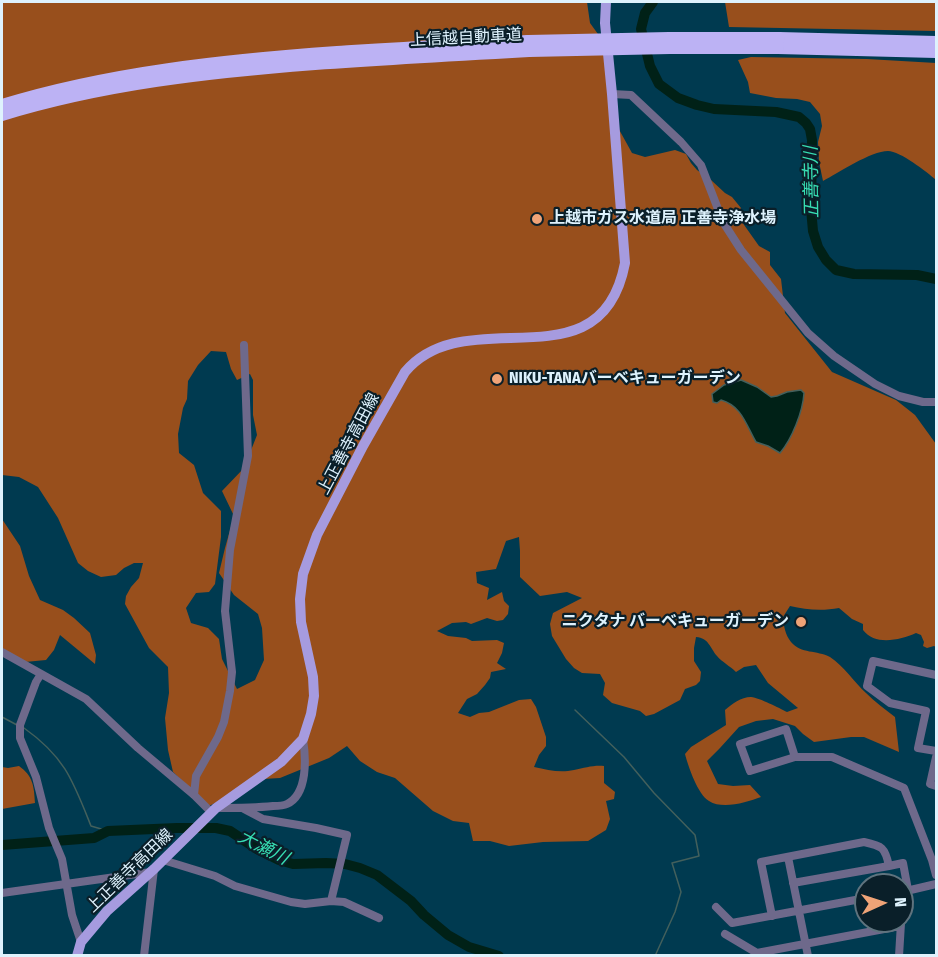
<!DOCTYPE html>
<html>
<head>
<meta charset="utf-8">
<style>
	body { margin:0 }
	#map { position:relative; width:938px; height:957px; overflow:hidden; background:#003a50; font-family:"Fira Sans Condensed",sans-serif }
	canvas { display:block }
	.frame { position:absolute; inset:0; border:3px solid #def2fd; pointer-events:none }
	.north { position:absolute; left:854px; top:873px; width:60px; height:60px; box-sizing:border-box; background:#0a1f29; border:2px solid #5f737e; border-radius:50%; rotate:87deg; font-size:16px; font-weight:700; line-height:24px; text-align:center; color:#def2fd }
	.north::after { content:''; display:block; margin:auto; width:21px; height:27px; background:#efa377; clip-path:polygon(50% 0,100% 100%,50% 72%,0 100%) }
</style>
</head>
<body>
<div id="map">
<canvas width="938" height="957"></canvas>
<div class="frame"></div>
<div class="north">N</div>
</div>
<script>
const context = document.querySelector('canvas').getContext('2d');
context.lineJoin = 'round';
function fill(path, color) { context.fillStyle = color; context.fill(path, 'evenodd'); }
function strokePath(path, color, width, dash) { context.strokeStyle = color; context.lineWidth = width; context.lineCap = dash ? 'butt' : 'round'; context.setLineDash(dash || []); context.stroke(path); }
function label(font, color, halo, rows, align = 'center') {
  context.font = font + ' "Fira Sans Condensed","Noto Sans JP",sans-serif'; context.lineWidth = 4.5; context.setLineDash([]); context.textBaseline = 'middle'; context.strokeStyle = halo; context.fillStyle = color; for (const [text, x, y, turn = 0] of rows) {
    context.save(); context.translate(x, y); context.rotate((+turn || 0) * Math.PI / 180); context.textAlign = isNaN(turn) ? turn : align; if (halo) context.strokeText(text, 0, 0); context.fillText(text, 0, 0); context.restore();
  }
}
const forest = new Path2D(`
	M2,2H587L590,23L603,41L616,124L632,153L645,157L675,150L686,154L691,163L697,170L711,180L725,193L732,197L741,208L742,222L759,246L770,252V265L781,279L785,313L832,372L896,400L915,415L936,444V647L934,646L927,648L923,646L924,642L921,635L916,633C900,640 875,646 863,630V624L852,619L839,608C823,611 806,610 790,606L783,617C784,627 785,634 791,642C801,654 817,650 830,657C844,666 854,682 866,693C875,702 885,709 895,717L899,752L864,737H851L814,742L803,734L795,726L773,719L756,721L739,727L720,748L707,761L718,784L733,786L750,785L761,797C747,802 723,810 709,801C698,795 688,766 685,754L691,747L726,725L725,710C732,704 741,697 751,697C760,698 779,708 787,712L798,708L768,683L756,665L744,667L736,672C730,666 722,662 717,656C710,648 709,638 696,637L694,648V661L701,672L700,681L696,685L685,689L680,700L654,714L646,716L640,711L612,703L603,695L605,683L600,674L582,673L574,668L566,659L552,636L550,624L553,613L582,598L567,592L540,596L520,577V551L519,537L506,541L496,569L476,572L477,583L489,588L487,600L502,592L504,601L509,606L508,614L503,620L497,621L487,618L471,624L466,622L452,623L437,631L448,636L466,638L472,641L497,640L504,643L502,653L497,663L506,669L491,672L490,678L485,685L477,694L467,699L458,713L470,717L479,713L489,712L519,700L531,699L536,707L546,737V746L539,755L534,767C548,770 560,773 574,770C585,768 593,765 604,766V783L615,792L614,799L606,801L610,819L606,830L588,841L543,842L509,846L490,841H473L469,823L453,821L433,811L395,778L377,772L360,761L347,746L329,758L280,778L263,779L209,806L173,772L168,750L165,718L169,693L168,667L149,648L125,604L126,596L131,587L139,578L143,563H134L124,568L116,575L101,577L88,571L78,563L58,518L38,487L19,477L2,475ZM211,351L226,352L231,369L237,380L250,374L253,380V415L257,435L244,468L222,491L234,516L225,548L219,573L234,595L258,614L262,628L264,660L255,680L237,689L222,659L219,639L208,628L191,623L186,608L196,593L209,592L215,584L221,537V511L203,493L194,465L179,453L178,434L183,408L187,399L188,381L198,365Z
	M725,2H936V31L729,27Z
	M751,57L867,59L936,63V180C927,172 900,151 888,151C871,151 838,173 823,181L819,162L818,142L822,126L820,114L810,102L797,99L776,98L750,93L748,82L738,60Z
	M2,519L20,546L29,576L40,600L63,610L74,618L90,633L96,655L95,664L60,635L54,650L46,660L25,662L2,648Z
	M19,766C33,776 34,786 35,803L2,809V767L8,768Z`);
const water = new Path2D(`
	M741,380L757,387L771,397L777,396L787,392L801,390L804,393C803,411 792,439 780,453L768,446L756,442C746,425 742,406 721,400L717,403L713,402L712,394L724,385Z`);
const stream = new Path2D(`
	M575,710L624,757L654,793L695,835L699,856L672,863L681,892L675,912L655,956
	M2,717L17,725
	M24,728C65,757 73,781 91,826L108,831`);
const river = new Path2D(`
	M653,2L645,13L641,29L650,66L659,84L678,98L697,105L714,109L776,112L799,117L806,123L810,129L812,140L811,209L813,231L818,247L826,260L836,270L854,274L917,275L936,279
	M2,845L94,838L108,831L177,828H216L230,831L257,849L279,860L293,864L326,863L345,864L360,868L377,875L411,901L424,915L448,935L469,947L499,956`);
const minor = new Path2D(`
	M612,94L631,95L681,142L701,165L723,222L741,250L808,333L834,356L875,384L899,396L923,402H936
	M2,652L86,699L138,748L194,795L211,812
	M41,674L36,682L20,725V738L36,777L49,828L62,859L72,915L81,942
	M936,675L873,661L867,686L890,703L926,711L918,748L936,751
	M795,757L786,729L740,744L750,771L795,757H832L904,788L932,860L936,875
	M936,757L930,784L936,786
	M194,795L196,776L218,737L224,722L230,691L232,672L225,611L230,550L248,456L244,345
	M216,808C235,808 254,808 273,806C277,806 283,806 287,804C308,794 306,758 303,739
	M244,809L263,819L316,828L347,835L331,901
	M788,857L808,956
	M163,860L215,876L235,886L291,902L305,904L331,901L344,902L379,918
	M793,883L889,866
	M902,892L936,884
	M2,893L151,872
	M716,907L732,923L866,898
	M772,916L761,862L864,842C882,846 885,847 889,866L903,863L908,890L902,917
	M725,934L757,953L900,926
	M144,956L154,869
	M899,956L901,923`);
const major = new Path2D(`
	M77,956L81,942L107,911L154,869L216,808L281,762L303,739L311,714L314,696L313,677L301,622L300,599L303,574L317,535L363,446L405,372C467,298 601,390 625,263L612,94L605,23L606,2`);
const highway = new Path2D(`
	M779,38L936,42
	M778,48L936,52
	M2,105C110,72 225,60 337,52C401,48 464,44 528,41
	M2,115C103,84 210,72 315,64C386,59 457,55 529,51`);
const highwayBridge = new Path2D(`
	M528,41L669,38H779
	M529,51L670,48H778`);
const markers = [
	[537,219,6,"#efa377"],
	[497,379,6,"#efa377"],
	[801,622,6,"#efa377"]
];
const streetNames = [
	["上信越自動車道",466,38,-3],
	["上正善寺高田線",349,444,-62],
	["上正善寺高田線",130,871,-44]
];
const poiNames = [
	["上越市ガス水道局 正善寺浄水場",549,219],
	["NIKU-TANAバーベキューガーデン",509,379],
	["ニクタナ バーベキューガーデン",789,622,"right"]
];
const waterNames = [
	["正善寺川",812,182,-91],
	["大瀬川",263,848,27]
];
fill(forest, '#984f1c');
fill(water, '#002117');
strokePath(water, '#43605c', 1.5);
strokePath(stream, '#43605c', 1.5);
strokePath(river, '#002117', 10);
strokePath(minor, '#6e698b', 8);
strokePath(major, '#a69bdf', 10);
strokePath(highway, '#bcb2f4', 12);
strokePath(highwayBridge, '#bcb2f4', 12);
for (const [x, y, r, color] of markers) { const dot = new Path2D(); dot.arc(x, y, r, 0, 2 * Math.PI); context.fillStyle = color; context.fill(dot); strokePath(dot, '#0a1f29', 2); }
label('16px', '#def2fd', '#0a1f29', streetNames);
label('bold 16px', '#def2fd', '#0a1f29', poiNames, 'left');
label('italic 18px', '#37deb3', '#0a1f29', waterNames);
</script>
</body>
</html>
